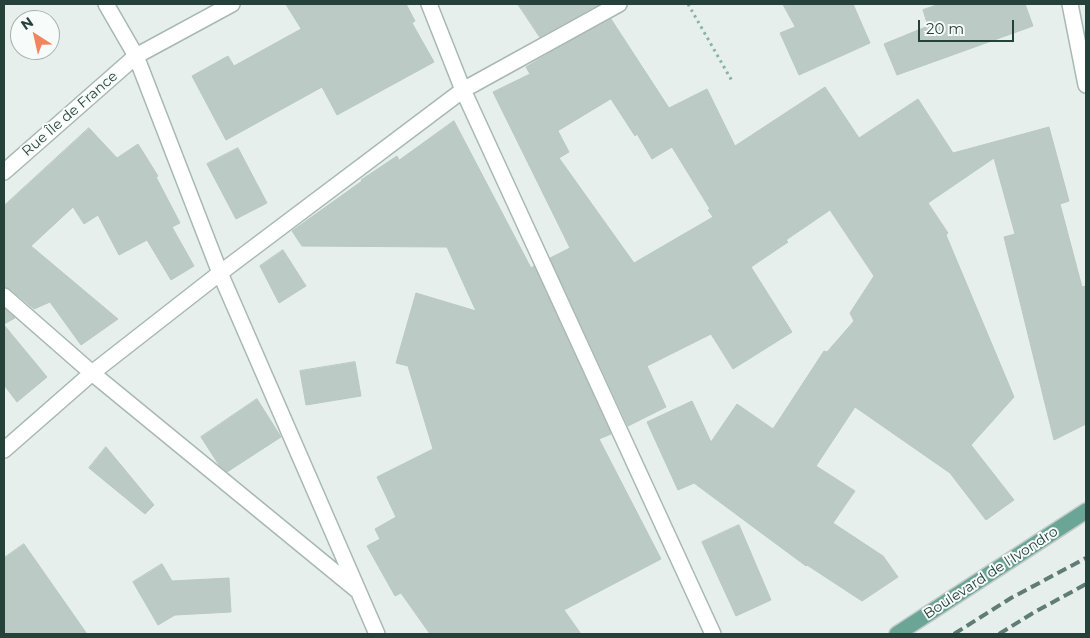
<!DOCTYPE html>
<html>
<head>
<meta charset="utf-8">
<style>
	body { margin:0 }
	#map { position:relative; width:1090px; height:638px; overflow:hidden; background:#e6efeb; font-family:Montserrat,sans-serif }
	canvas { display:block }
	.frame { position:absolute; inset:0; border:5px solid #24423a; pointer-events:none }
	.north { position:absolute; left:10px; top:10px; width:50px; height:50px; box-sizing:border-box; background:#f7fbf9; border:1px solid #a3b1ad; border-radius:50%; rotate:325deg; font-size:14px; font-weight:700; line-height:20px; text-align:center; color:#24423a }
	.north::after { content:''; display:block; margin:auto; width:18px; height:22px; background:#f4845f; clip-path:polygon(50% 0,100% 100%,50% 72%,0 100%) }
	.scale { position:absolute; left:918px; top:20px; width:96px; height:22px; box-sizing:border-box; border:2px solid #24423a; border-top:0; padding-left:6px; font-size:15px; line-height:18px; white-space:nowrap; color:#24423a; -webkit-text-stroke:4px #f7fbf9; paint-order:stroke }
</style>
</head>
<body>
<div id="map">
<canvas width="1090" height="638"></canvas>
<div class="frame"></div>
<div class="north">N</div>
<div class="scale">20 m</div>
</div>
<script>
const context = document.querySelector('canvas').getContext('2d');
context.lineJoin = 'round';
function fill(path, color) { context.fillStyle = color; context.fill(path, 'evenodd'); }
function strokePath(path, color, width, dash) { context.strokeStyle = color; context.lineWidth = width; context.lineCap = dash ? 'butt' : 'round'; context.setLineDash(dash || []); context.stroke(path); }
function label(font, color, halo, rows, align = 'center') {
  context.font = font + ' Montserrat,sans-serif'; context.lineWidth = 4; context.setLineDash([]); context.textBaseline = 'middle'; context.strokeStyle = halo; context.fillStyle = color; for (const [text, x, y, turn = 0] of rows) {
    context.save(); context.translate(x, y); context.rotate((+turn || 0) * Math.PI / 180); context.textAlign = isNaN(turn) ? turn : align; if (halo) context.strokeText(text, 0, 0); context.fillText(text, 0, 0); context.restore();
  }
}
const building = new Path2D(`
	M286,4H406L415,21L412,23L434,62L337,115L322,87L226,140L192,76L228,56L234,66L301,29Z
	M518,4H600L540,37Z
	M783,4H853L870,43L799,75L780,33L795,27Z
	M940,4H1025L1033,26L897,75L884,44L928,26L923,10Z
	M611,19L669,108L707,89L735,146L825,87L859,138L918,99L953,153L1049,127L1069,201L1060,204L1082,287L1086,286V424L1054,440L1004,237L1015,234L994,158L928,203L948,233L946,235L1014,397L971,445L1014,500L986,520L950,473L855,407L816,466L855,491L833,523L883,556L898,577L862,601L807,565L806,566L694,483L678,490L647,422L692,401L711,442L737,404L773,429L824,351L827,352L854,321L850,313L874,276L830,210L786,240L788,242L751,267L792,332L733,369L711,334L647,366L666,407L628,426L550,258L570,248L493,92L530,74L526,67L548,54ZM611,99L635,136L637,134L652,159L672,147L710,209L708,210L713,217L634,263L559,158L569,152L558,131Z
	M454,121L531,268L534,266L611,434L599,439L661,559L564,610L581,634H430L401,593L395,596L367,546L380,539L375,529L396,517L377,477L433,449L408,366L396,363L416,293L476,311L447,247L302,246L292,231L362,181L361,180L397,156L399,160Z
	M89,128L117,158L138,144L158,176L156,177L180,223L172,227L194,266L171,280L147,240L119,255L98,215L84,224L73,207L31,246L118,319L81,345L50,302L34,309L10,289L4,287V206Z
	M238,148L267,203L236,219L207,164Z
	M283,250L306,286L279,303L260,266Z
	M4,308L15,318L4,324Z
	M4,325L47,377L17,402L4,385Z
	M355,362L361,396L306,405L300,371Z
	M257,399L281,437L227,472L219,465L201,437Z
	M106,447L154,505L145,514L89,468Z
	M739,525L771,600L736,616L702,542Z
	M24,544L87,634H4V558Z
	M162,564L172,581L229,578L231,612L175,615L158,625L133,582Z`);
const path = new Path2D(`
	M688,4L732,81`);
const minor = new Path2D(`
	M106,4L136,56L220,273L377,634
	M429,4L463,90L713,634
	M1070,4L1086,85
	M4,172L136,56L232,4
	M4,296L92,373L358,591
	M4,450L92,373L220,273L463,90L619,4`);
const major = new Path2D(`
	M897,634L1086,511`);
const rail = new Path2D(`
	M954,634L1011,598L1086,558
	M999,634L1033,613L1086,584`);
const streetNames = [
	["Rue Île de France",70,114,-41],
	["Boulevard de l'Ivondro",991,573,-33]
];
fill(building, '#bbcac4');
strokePath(building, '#b8c9c2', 1);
strokePath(minor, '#a8b8b2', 18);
strokePath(major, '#c2cac8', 18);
strokePath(path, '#86b3a5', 3, [2.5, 4]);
strokePath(minor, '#fff', 15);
strokePath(major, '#6aa596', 15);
strokePath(rail, '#5f7d75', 4, [10, 5]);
label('14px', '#24423a', '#f7fbf9', streetNames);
</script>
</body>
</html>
